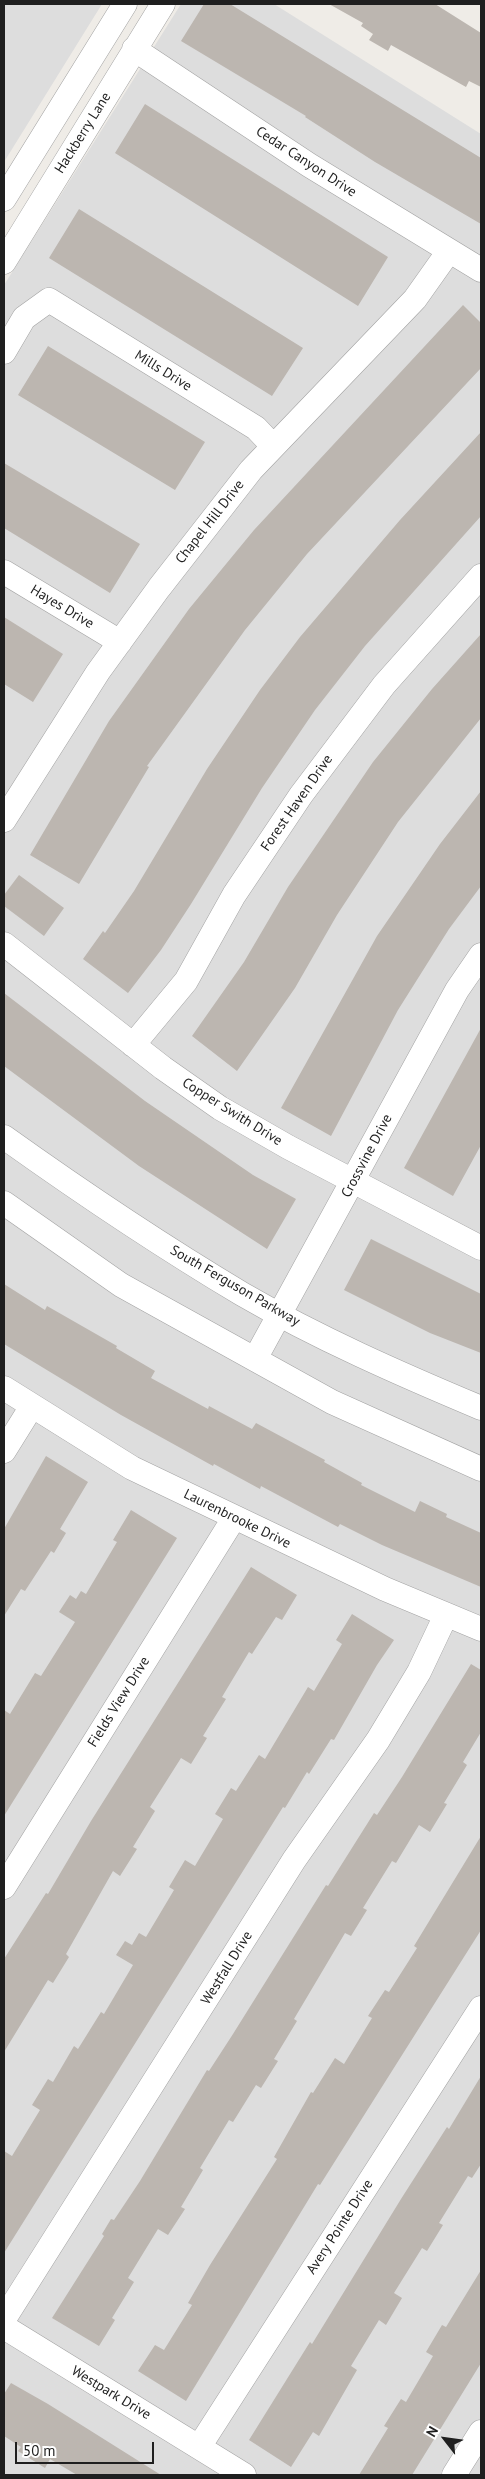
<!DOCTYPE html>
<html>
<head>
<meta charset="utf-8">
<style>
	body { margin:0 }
	#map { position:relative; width:485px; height:2479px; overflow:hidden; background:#efece7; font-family:"PT Sans",sans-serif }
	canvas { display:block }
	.frame { position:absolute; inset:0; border:5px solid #1f1f1f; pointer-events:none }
	.north { position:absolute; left:420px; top:2414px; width:50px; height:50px; -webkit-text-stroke:4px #fff; paint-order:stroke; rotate:300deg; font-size:14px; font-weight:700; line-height:20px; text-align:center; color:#1f1f1f }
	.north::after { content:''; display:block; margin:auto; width:18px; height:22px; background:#1f1f1f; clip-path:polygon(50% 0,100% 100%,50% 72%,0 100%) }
	.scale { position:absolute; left:15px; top:2442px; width:139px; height:22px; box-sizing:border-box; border:2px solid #1f1f1f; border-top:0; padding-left:6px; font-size:15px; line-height:18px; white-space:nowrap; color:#1f1f1f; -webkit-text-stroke:4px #fff; paint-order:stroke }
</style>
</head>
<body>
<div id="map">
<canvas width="485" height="2479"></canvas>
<div class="frame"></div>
<div class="north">N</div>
<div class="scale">50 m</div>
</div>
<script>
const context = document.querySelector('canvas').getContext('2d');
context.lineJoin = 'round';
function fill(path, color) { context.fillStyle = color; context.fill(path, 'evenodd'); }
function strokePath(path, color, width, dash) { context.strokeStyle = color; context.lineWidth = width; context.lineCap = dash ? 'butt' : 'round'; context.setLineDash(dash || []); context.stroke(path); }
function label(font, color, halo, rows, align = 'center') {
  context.font = font + ' "PT Sans",sans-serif'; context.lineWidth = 4; context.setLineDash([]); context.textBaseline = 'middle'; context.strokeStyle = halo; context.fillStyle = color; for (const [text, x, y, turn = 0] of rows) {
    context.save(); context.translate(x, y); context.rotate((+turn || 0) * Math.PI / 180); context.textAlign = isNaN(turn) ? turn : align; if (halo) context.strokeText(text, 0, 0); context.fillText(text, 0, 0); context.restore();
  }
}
const residential = new Path2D(`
	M4,4H102L4,162Z
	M181,4H274L481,134V2475H4V285Z`);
const building = new Path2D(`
	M204,4H230L481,158V224L375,162L305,117L306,116L181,41Z
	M329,4H435L481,33V87L469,81L466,87L391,45L388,51L369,40L373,34L361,26L363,23Z
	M145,104L388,257L358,306L115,153Z
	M79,209L303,348L272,396L49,258Z
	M463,305L481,323V368L307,554L245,630L147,766L149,767L79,884L30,855L109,721L189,609L254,530Z
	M48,346L205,442L175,490L18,395Z
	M481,432V516L365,646L315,710L262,788L191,904L161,950L128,993L83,959L103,931L105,933L134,891L207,769L260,690L300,637L400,520Z
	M4,463L140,544L110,593L4,528Z
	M4,617L63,654L33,702L4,684Z
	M481,634V718L398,822L337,915L295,988L237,1071L192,1036L244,962L288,887L373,762L432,689Z
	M481,791V886L449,929L398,1010L331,1136L281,1108L377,936L440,844Z
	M19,875L64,908L44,936L4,906V895Z
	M4,993L145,1101L253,1175L296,1199L267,1249L139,1166L4,1066Z
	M481,1028V1145L453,1196L404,1168Z
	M371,1239L481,1294V1353L430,1333L344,1290Z
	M4,1284L45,1310L47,1306L117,1346L116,1348L155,1371L151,1378L208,1409L209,1406L252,1429L256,1423L325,1460L324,1462L362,1483L361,1485L415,1512L420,1501L447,1514L446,1517L481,1533V1587L382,1545L340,1524L338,1527L261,1486L260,1489L214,1464L213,1466L121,1415L4,1344Z
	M46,1456L88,1482L60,1529L66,1533L54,1553L51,1551L25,1591L21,1589L4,1616V1529Z
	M131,1510L177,1538L4,1816V1710L10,1714L35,1673L41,1676L75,1622L59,1612L70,1595L76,1599L81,1591L86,1594L117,1542L113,1540Z
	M251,1567L297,1595L282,1620L276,1617L252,1654L249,1652L222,1697L226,1699L203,1736L207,1738L191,1764L181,1758L150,1807L155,1811L133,1847L137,1849L120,1876L113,1871L66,1954L69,1957L53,1983L48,1980L4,2052V1959L46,1893L48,1894L91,1821Z
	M352,1614L394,1640L377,1665L334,1740L331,1739L309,1774L307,1772L285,1808L283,1807L4,2253V2151L12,2156L40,2110L32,2105L48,2079L53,2082L74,2046L78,2049L101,2012L104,2014L133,1965L116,1955L125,1941L132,1945L139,1933L146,1937L174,1890L169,1887L185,1860L195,1866L223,1819L215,1814L231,1788L236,1791L259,1755L265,1759L308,1687L314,1691L342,1644L336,1640Z
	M471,1664L481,1670V1732L463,1762L467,1765L444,1803L447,1804L430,1832L419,1825L396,1863L392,1861L363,1908L367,1910L351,1936L345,1933L294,2019L297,2021L274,2059L278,2061L261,2088L256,2085L233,2122L229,2120L200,2168L203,2170L181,2207L185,2209L168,2235L158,2229L128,2278L134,2282L112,2318L115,2320L99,2346L52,2318L104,2236L102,2234L111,2219L114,2220L140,2181L207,2070L209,2071L233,2034L326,1885L328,1886L374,1813L377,1815L402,1777Z
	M481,1836V1930L320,2185L318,2184L186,2401L138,2371L155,2345L164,2350L192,2305L188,2303L210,2265L277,2159L274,2157L311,2092L313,2093L335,2058L344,2064L372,2018L368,2016L385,1990L389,1992L417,1948L414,1946Z
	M481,2076V2164L472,2178L468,2176L439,2223L443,2225L427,2251L422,2248L394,2293L402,2298L386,2325L379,2320L351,2366L357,2370L319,2436L313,2432L291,2467L249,2440L310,2342L312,2344L401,2199L447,2127L449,2129Z
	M481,2270V2363L412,2475H359L388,2428L384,2426L401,2399L406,2402L433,2356L426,2352L442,2325L446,2327Z
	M11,2383L48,2404L161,2475H77L50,2459L45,2468L18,2451L21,2447L4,2436V2394Z`);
const minor = new Path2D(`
	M134,49L309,165L481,270
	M4,199L125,4
	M4,262L163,4
	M4,352L24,318L49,300L256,428L273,446
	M4,572L120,642
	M4,820L98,672L159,588L251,470L415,299L449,251
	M4,944L163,1068L220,1108L288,1147L481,1248
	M133,1045L186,981L234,895L301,795L384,685L481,576
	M4,1137C81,1192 160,1245 242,1294C318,1338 400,1374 481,1408
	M4,1203L121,1285L332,1402L481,1469
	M255,1359L457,990L481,955
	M4,1388L132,1468L385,1589L481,1629
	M4,1451L32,1406
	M4,1887L234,1518
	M4,2319L294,1860L378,1740L419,1672L446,1615
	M4,2327L244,2475
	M199,2447L481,2008
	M454,2475L481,2432`);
const streetNames = [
	["Hackberry Lane",83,133,-58],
	["Cedar Canyon Drive",306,162,33],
	["Mills Drive",163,371,32],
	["Chapel Hill Drive",210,522,-52],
	["Hayes Drive",62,607,31],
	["Forest Haven Drive",297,803,-55],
	["Copper Swith Drive",232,1112,32],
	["Crossvine Drive",367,1156,-62],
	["South Ferguson Parkway",235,1286,30],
	["Laurenbrooke Drive",237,1519,26],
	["Fields View Drive",119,1702,-58],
	["Westfall Drive",227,1968,-58],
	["Avery Pointe Drive",340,2227,-57],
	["Westpark Drive",111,2393,31]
];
fill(residential, '#ddd');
fill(building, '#bcb6b0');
strokePath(minor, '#a3a3a3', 25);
strokePath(minor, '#fff', 24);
label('14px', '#1f1f1f', '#fff', streetNames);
</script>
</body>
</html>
